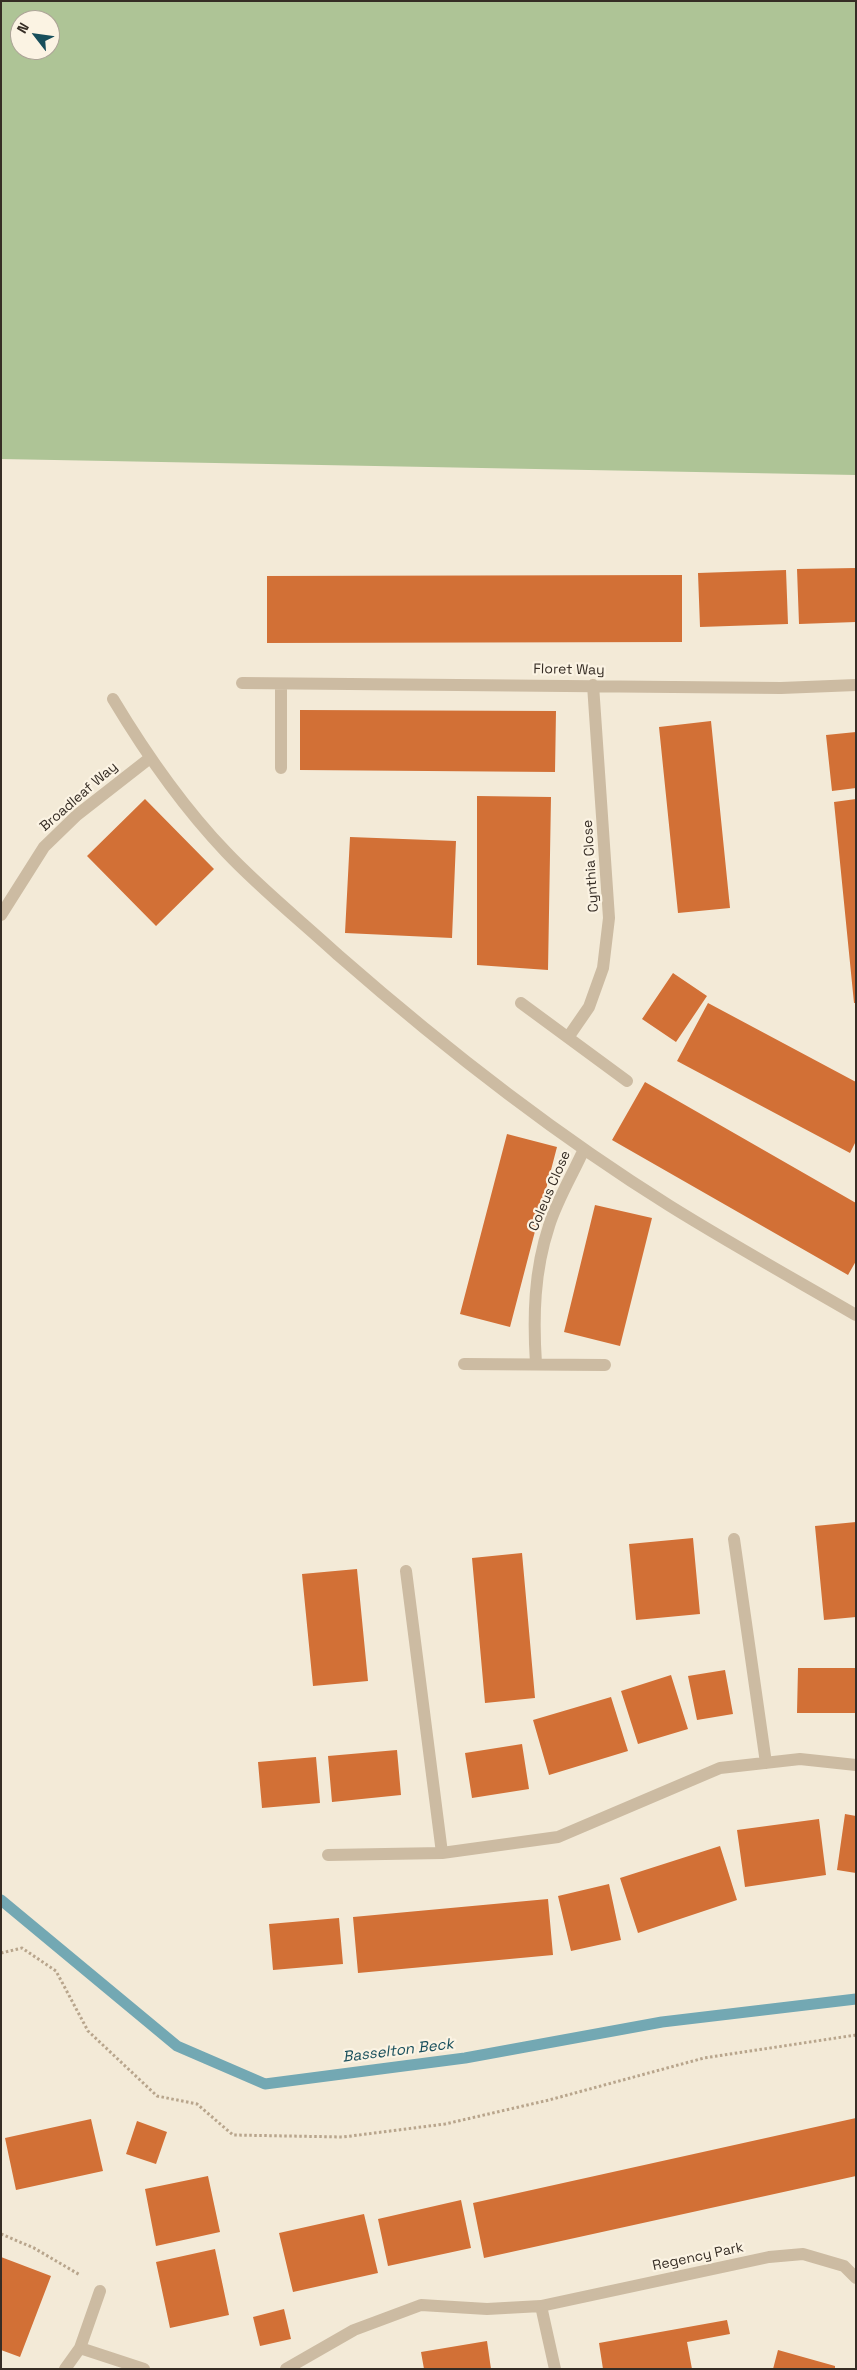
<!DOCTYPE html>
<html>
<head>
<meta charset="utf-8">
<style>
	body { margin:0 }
	#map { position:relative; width:857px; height:2370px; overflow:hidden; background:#f3ead7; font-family:"Space Grotesk",sans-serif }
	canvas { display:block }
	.frame { position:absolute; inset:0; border:2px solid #362d25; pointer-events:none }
	.north { position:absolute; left:10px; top:10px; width:50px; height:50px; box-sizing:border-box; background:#fbf3e3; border:1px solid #aca497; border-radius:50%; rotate:300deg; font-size:14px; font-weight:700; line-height:20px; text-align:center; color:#362d25 }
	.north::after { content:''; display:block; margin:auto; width:18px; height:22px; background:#174e5b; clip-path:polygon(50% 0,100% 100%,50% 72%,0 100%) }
</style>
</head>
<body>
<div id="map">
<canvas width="857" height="2370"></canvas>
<div class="frame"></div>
<div class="north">N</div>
</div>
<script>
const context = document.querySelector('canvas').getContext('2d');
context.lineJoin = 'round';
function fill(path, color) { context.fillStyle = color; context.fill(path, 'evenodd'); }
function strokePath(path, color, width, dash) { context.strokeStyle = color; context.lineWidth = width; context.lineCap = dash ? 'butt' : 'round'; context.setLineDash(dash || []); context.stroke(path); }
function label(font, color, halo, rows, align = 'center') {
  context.font = font + ' "Space Grotesk",sans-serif'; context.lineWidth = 4.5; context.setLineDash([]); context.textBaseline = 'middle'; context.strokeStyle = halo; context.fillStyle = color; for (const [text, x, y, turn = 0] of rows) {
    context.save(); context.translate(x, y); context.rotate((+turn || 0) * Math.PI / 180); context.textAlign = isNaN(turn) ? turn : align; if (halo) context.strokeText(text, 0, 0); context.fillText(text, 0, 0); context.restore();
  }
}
const green = new Path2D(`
	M1,1H856V475L1,459ZM20,20H50V50H20Z`);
const stream = new Path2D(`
	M1,1900L177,2046L265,2084L465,2058L662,2022L856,1999`);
const building = new Path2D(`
	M856,568V622L799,624L797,569Z
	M786,570L788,624L700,627L698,573Z
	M682,575V642L267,643V576Z
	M300,710L556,711L555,772L300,770Z
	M711,721L730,908L678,913L659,727Z
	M856,732V788L832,791L826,735Z
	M477,796L551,797L548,970L477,965Z
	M145,799L214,869L156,926L87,856Z
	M856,799V1003H854L834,802Z
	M350,837L456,841L452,938L345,933Z
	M673,973L707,996L676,1042L642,1019Z
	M708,1003L856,1082V1141L850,1153L677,1061Z
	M645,1082L856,1203V1261L848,1275L612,1140Z
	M507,1134L557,1147L510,1327L460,1314Z
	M595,1205L652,1218L620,1346L564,1332Z
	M856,1522V1617L824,1620L815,1526Z
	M693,1538L700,1614L636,1620L629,1544Z
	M522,1553L535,1698L485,1703L472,1558Z
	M357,1569L368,1681L313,1686L302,1574Z
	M798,1668H855V1713H797Z
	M725,1670L733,1714L697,1720L688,1676Z
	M671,1675L688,1729L638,1744L621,1691Z
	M611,1697L628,1751L549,1775L533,1720Z
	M522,1744L529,1789L472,1798L465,1753Z
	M397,1750L401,1795L332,1802L328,1756Z
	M316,1757L320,1803L262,1808L258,1762Z
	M845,1814L856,1816V1873L837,1870Z
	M819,1819L826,1875L745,1887L737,1830Z
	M720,1846L737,1900L638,1933L620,1878Z
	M609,1884L621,1940L571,1951L558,1896Z
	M548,1899L553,1955L358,1973L353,1917Z
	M339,1918L343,1964L273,1970L269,1924Z
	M856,2118V2176L484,2258L473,2203Z
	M91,2119L103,2171L16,2190L5,2138Z
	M137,2121L167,2132L156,2164L126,2154Z
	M208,2176L220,2232L156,2246L145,2189Z
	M461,2200L471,2248L388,2266L378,2219Z
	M364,2214L378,2273L293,2292L279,2233Z
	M215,2249L229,2315L170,2328L156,2262Z
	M1,2257L51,2276L20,2357L1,2350Z
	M284,2309L291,2339L260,2346L253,2317Z
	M727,2320L730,2334L687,2342L692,2369H603L599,2343Z
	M487,2341L491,2369H424L421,2352Z
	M778,2350L835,2366V2369H773Z`);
const path = new Path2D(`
	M1,1953L22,1948L56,1971L88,2031L157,2096L197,2104L233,2135L343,2137L445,2124L549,2100L704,2058L856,2035
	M1,2234L34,2248L80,2275`);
const lane = new Path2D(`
	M734,1539L766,1763
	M406,1571L442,1853
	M328,1855L442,1853L558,1837L720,1768L800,1759L856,1765`);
const street = new Path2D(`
	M242,683L781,688L856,685
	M281,684V768
	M113,699C146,754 182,806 226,852C261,889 301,921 338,955C442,1046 553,1133 670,1206C731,1244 794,1279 856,1315
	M1,915L44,847L77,815L150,758
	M521,1003L627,1081
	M569,1036L589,1007L603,968L609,918L593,685
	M464,1364L605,1365
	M536,1364C533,1317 534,1271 549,1226C557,1200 573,1174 584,1149
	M100,2291L80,2348L144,2369
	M541,2306L555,2369
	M65,2369L80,2348
	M286,2369L354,2330L421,2305L487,2309L541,2306L769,2257L803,2254L844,2266L856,2278`);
const streetNames = [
	["Floret Way",569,670,1],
	["Broadleaf Way",79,797,-41],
	["Cynthia Close",591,866,-94],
	["Coleus Close",550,1191,-67],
	["Regency Park",698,2257,-12]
];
const waterNames = [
	["Basselton Beck",398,2051,-7]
];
fill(green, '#aec496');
strokePath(stream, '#73a8b3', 11);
fill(building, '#d27036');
strokePath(path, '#b8a58c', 3, [2.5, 2.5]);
strokePath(lane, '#ccbba2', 12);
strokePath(street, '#ccbba2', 12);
label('14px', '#362d25', '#fbf3e3', streetNames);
label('italic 15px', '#174e5b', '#fbf3e3', waterNames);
</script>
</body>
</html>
